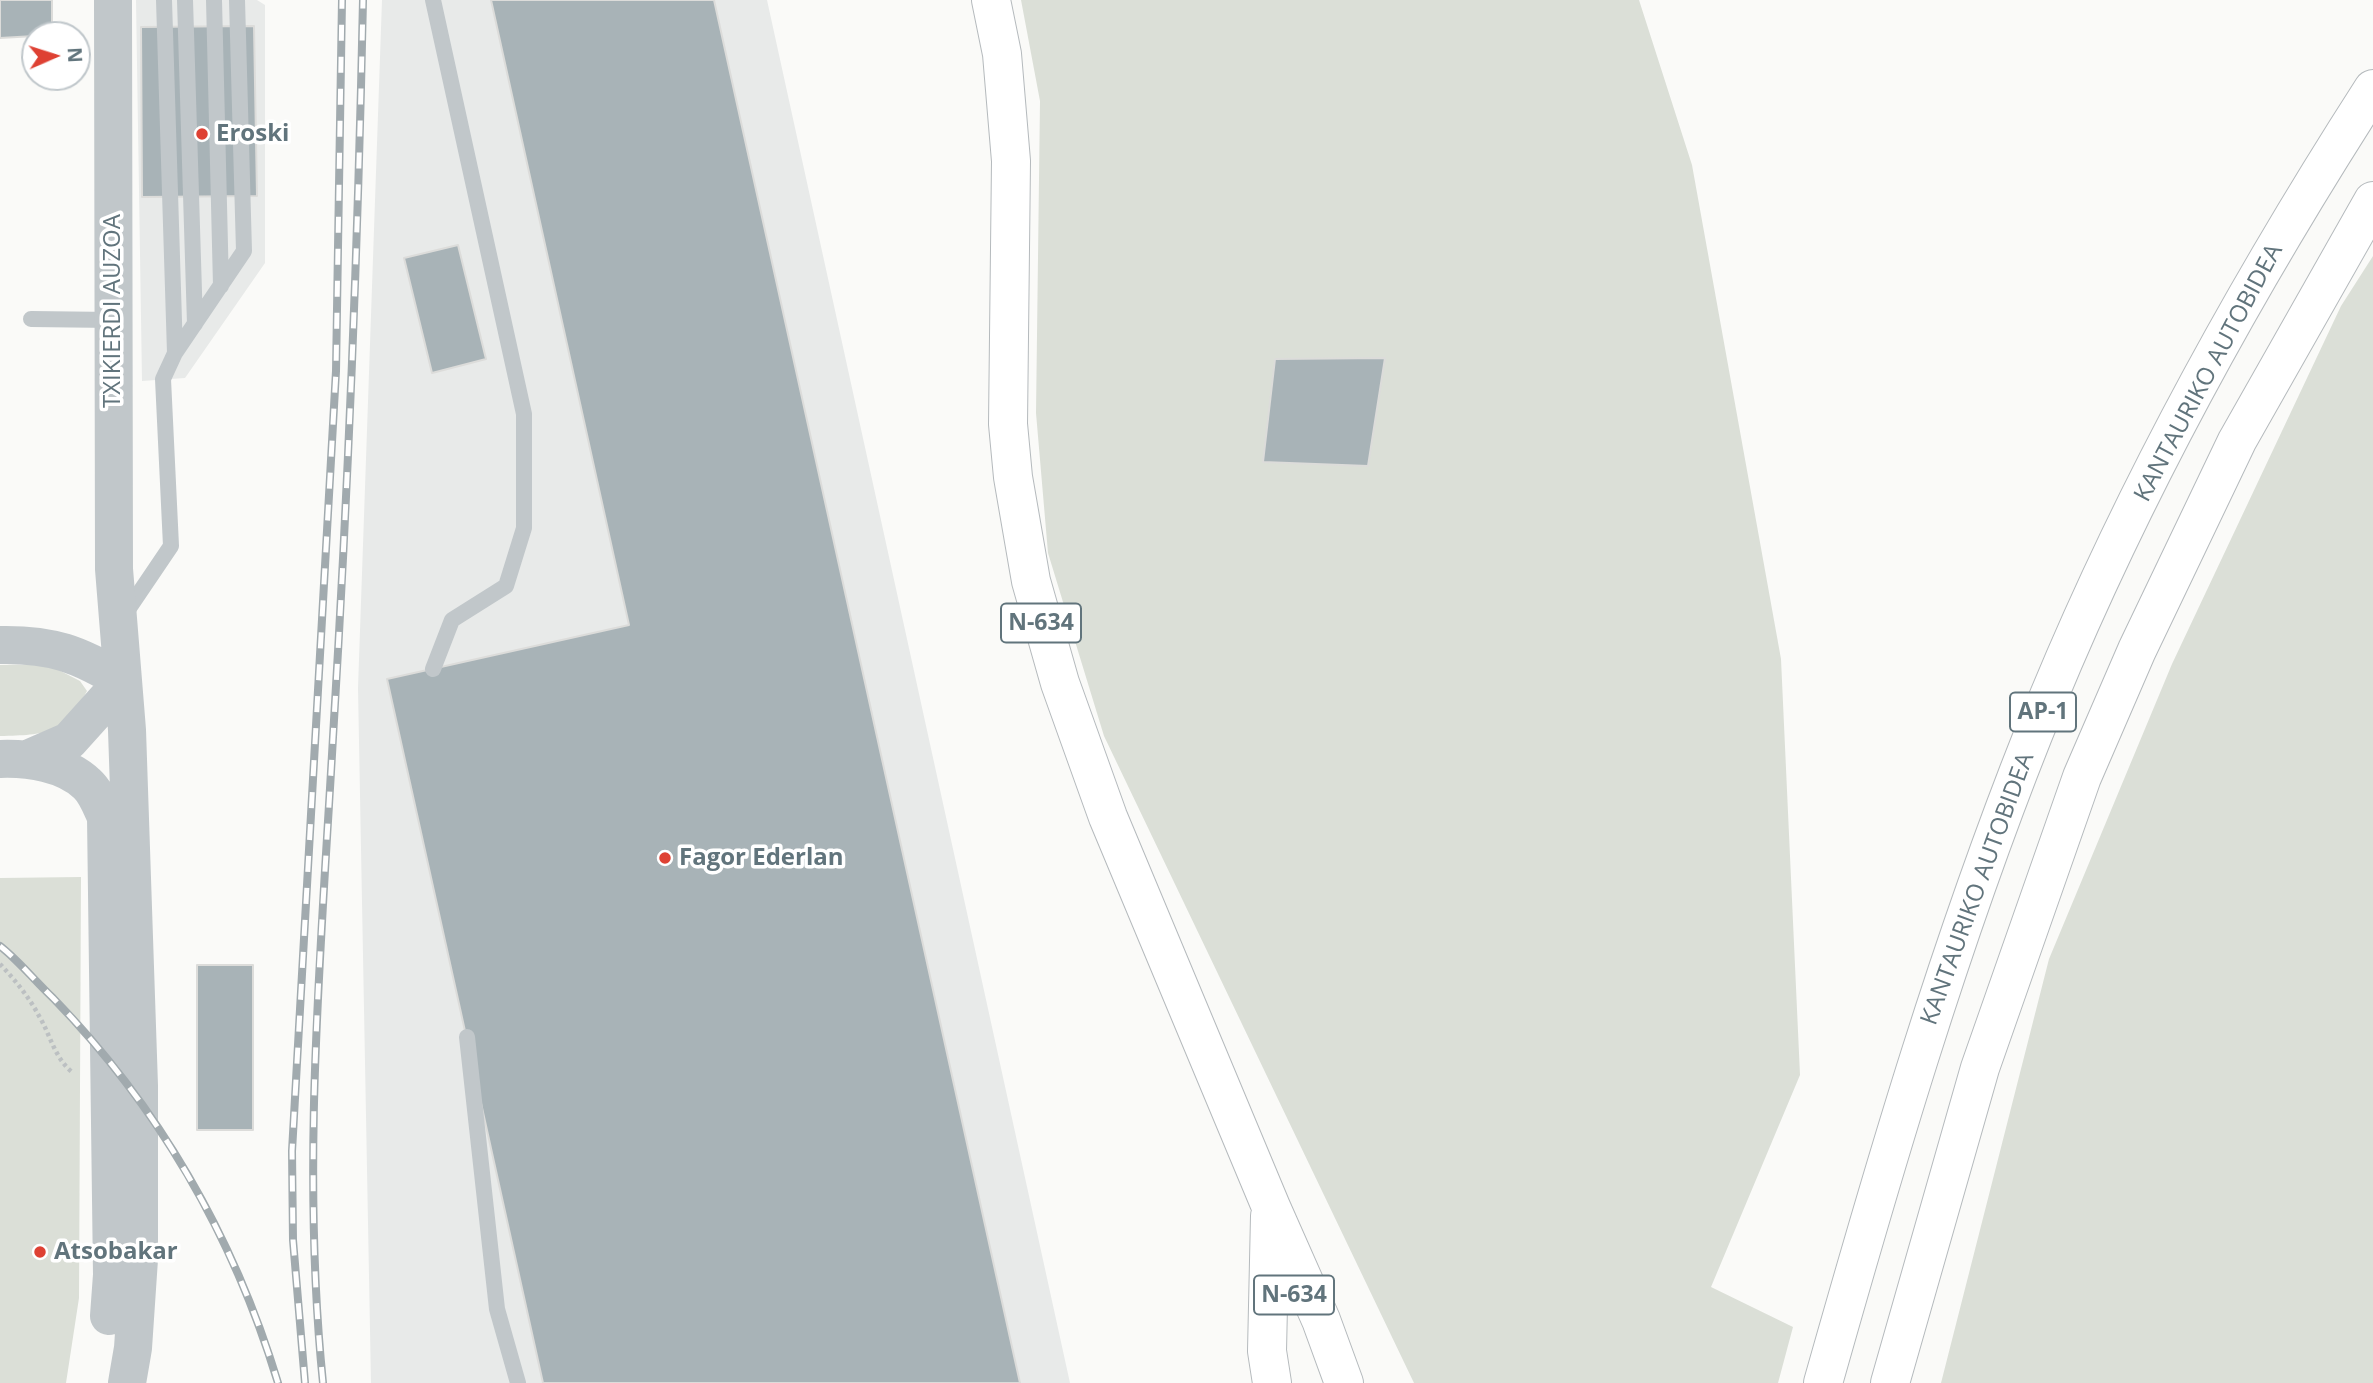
<!DOCTYPE html>
<html>
<head>
<meta charset="utf-8">
<style>
	body { margin:0 }
	#map { position:relative; width:2373px; height:1383px; overflow:hidden; background:#fafaf8; font-family:"Open Sans",sans-serif }
	canvas { display:block }
	.north { position:absolute; left:21px; top:21px; width:70px; height:70px; box-sizing:border-box; background:#fff; border:2px solid #c0c7cb; border-radius:50%; rotate:87deg; font-size:19px; font-weight:700; line-height:28px; text-align:center; color:#61747c }
	.north::after { content:''; display:block; margin:auto; width:24px; height:32px; background:#de4133; clip-path:polygon(50% 0,100% 100%,50% 72%,0 100%) }
</style>
</head>
<body>
<div id="map">
<canvas width="2373" height="1383"></canvas>
<div class="north">N</div>
</div>
<script>
const context = document.querySelector('canvas').getContext('2d');
context.lineJoin = 'round';
function fill(path, color) { context.fillStyle = color; context.fill(path, 'evenodd'); }
function strokePath(path, color, width, dash) { context.strokeStyle = color; context.lineWidth = width; context.lineCap = dash ? 'butt' : 'round'; context.setLineDash(dash || []); context.stroke(path); }
function label(font, color, halo, rows, align = 'center') {
  context.font = font + ' "Open Sans",sans-serif'; context.lineWidth = 7; context.setLineDash([]); context.textBaseline = 'middle'; context.strokeStyle = halo; context.fillStyle = color; for (const [text, x, y, turn = 0] of rows) {
    context.save(); context.translate(x, y); context.rotate((+turn || 0) * Math.PI / 180); context.textAlign = isNaN(turn) ? turn : align; if (halo) context.strokeText(text, 0, 0); context.fillText(text, 0, 0); context.restore();
  }
}
const built = new Path2D(`
	M136,0H257L265,5V263L185,378L142,381Z
	M382,0H767L1070,1383H371L358,688Z`);
const green = new Path2D(`
	M1021,0H1639L1692,165L1781,659L1800,1075L1711,1287L1793,1327L1778,1383H1414L1104,736L1048,553L1036,413L1040,101Z
	M2373,256V1383H1941L2049,959L2172,664L2341,306Z
	M47,664L80,681L87,691C63,734 47,735 0,736V665Z
	M81,877L79,1298L66,1383H0V878Z`);
const building = new Path2D(`
	M0,0H52V35L0,38Z
	M491,0H714L1020,1383H543L387,679L629,625Z
	M254,26L257,196L142,197L141,27Z
	M458,245L486,359L432,373L404,258Z
	M1385,358L1368,466L1263,462L1275,359Z
	M197,965H253V1130H197Z`);
const path = new Path2D(`
	M0,964C15,980 29,997 39,1016C51,1036 54,1057 72,1072`);
const service = new Path2D(`
	M164,0L175,353
	M185,0L195,324
	M214,0L221,286
	M433,0L524,414V528L506,586L452,620L433,669
	M31,319L113,320
	M125,614L171,546L163,379L175,353L244,251L237,0
	M467,1037L497,1309L518,1383`);
const tertiary = new Path2D(`
	M113,0L114,569L127,730L139,1086V1259L133,1348L127,1383
	M0,645C52,644 79,654 123,681
	M30,758L69,741L123,681
	M0,759C29,758 65,763 87,784C96,792 101,806 106,817L112,1275L109,1316`);
const trunk = new Path2D(`
	M991,0L1002,54L1011,161L1008,424L1013,477L1031,581L1060,683L1108,817L1271,1207L1321,1320L1344,1383
	M1270,1216L1267,1351L1272,1383`);
const motorway = new Path2D(`
	M1823,1383C1885,1164 1949,946 2033,735C2122,511 2243,291 2373,89
	M1890,1383L1980,1068L2082,777L2137,650L2237,441L2373,201`);
const rail = new Path2D(`
	M0,946C19,961 35,981 53,998C159,1107 234,1238 278,1383
	M305,1383L293,1240L292,1151L336,371L342,0
	M323,1383C301,1168 321,952 333,737C348,491 358,246 363,0`);
const markers = [
	[202,134,7,"#de4133"],
	[665,858,7,"#de4133"],
	[40,1252,7,"#de4133"]
];
const shields = [
	[1041,623,80],
	[2043,712,66],
	[1294,1295,80]
];
const shieldNames = [
	["N-634",1041,623],
	["AP-1",2043,712],
	["N-634",1294,1295]
];
const poiNames = [
	["Eroski",216,134],
	["Fagor Ederlan",679,858],
	["Atsobakar",54,1252]
];
const streetNames = [
	["TXIKIERDI AUZOA",113,311,-90],
	["KANTAURIKO AUTOBIDEA",2209,373,-62],
	["KANTAURIKO AUTOBIDEA",1978,889,-70]
];
fill(built, '#e8eae9');
fill(green, '#dbdfd7');
fill(building, '#a8b3b7');
strokePath(building, '#dcdcda', 2);
strokePath(trunk, '#b5babd', 40);
strokePath(motorway, '#b5babd', 40);
strokePath(path, '#bcc0c2', 4.5, [3.5, 3.5]);
strokePath(service, '#c1c7ca', 16);
strokePath(tertiary, '#c1c7ca', 38);
strokePath(trunk, '#fff', 38);
strokePath(motorway, '#fff', 38);
strokePath(rail, '#a1aaae', 8);
strokePath(rail, '#fff', 5, [16]);
for (const [x, y, r, color] of markers) { const dot = new Path2D(); dot.arc(x, y, r, 0, 2 * Math.PI); context.fillStyle = color; context.fill(dot); strokePath(dot, '#fff', 2.5); }
for (const [x, y, w] of shields) { const box = new Path2D(); box.roundRect(x - w / 2, y - 19.5, w, 39, 5); context.fillStyle = '#fff'; context.fill(box); strokePath(box, '#61747c', 2); }
label('bold 23px', '#61747c', null, shieldNames);
label('bold 24px', '#61747c', '#fff', poiNames, 'left');
label('24px', '#61747c', '#fff', streetNames);
</script>
</body>
</html>
